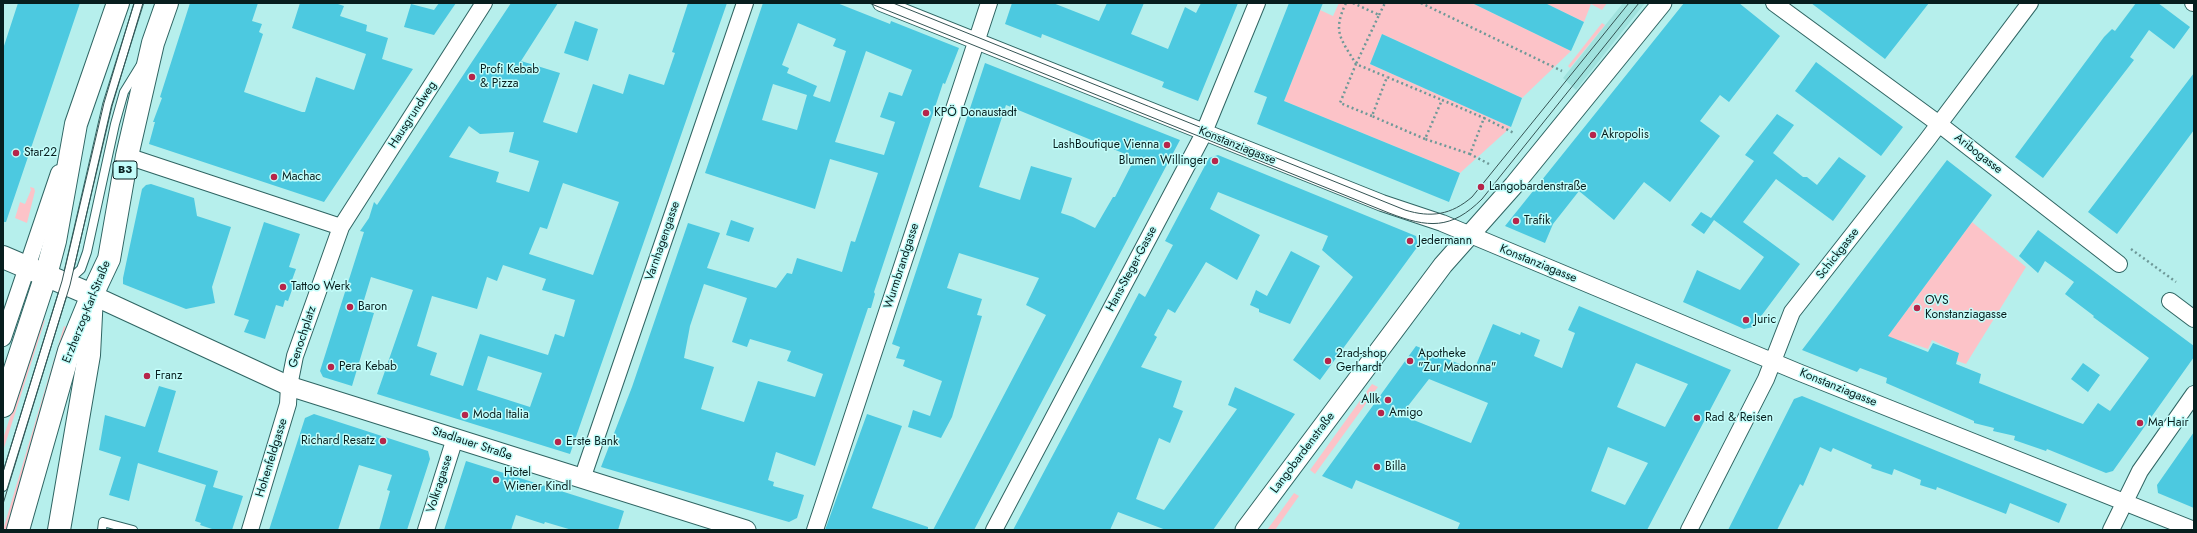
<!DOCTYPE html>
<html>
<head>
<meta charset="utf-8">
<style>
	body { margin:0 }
	#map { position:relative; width:2197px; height:533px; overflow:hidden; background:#b6efec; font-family:Jost,sans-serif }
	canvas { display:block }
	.frame { position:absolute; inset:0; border:4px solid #071e1e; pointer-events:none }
</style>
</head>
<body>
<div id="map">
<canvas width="2197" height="533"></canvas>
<div class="frame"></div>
</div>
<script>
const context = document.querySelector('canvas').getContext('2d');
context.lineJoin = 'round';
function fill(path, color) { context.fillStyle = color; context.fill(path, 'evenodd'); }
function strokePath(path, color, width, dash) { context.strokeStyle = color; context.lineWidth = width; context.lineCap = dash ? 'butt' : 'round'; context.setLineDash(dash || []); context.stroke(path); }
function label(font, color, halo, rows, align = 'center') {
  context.font = font + ' Jost,sans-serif'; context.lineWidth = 3; context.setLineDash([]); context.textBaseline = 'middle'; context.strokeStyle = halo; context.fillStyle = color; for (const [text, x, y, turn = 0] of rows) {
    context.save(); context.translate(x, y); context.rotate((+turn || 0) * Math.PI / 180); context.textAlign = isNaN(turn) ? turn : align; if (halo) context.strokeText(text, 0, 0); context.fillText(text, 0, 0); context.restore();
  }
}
const built = new Path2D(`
	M1623,3H1645L1576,90L1563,78Z`);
const green = new Path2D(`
	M1339,3H1472L1571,51L1522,98L1382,34L1370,64L1511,127L1460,173L1284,101L1320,10L1333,16Z
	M1545,3H1607L1602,10L1591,4L1584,22Z
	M1602,23L1605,25L1570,68L1568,66Z
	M30,187L34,188L35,191L27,223L15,218L20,202L25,204L31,190Z
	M1972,222L2026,267L1966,364L1957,361L1958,353L1932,340L1928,349L1902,340L1896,352L1882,344Z
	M45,320L3,451V439L41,321Z
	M64,326L66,327L7,530H3Z
	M1372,384L1378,387L1315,474L1310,470Z
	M1294,493L1299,496L1275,530H1267Z`);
const building = new Path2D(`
	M18,3H80L6,222H3V49Z
	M190,3H258L252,21L262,24L259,32L263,34L244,92L302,112H305L316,77L354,90L366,54L292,28L300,3H335L344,6L340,16L367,25L366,31L388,38L382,59L413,69L324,202L149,144L155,122H153L162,98L160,97Z
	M439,3H456L434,35L404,27L411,4L434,10Z
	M511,3H558L521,61L560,73L543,122L577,133L593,84L623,94L629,74L664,85L675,53L672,52L688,3H727L570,454L377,394L413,290L371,277L361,310L374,313L352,386L323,377L320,371L364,232L360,231L369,218L374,202L377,205ZM469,126L480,134L514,132L509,152L539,161L529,192L496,182L499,172L449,157ZM563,183L619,202L593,275L529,254L540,227L547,229ZM503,265L546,279L542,290L575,300L564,337L555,334L548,355L480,334L463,386L430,375L437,353L417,346L432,296L477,309L487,277L497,281ZM488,356L542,373L530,407L477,390Z
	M763,3H837L890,24L891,21L959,48L945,84L943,83L874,292L875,294L871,308H868L815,466L776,452L768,480L774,482L773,486L804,495L797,518L789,522L601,467L632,387L688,223L720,233L707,268L776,288L787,273L792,274L797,258L842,272L851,241L855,242L878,173L830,159L815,209L705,173ZM798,23L836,39L833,46L846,51L830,102L813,96L817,86L787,73L789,68L782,65ZM866,51L912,70L902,96L889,92L880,117L895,122L884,155L835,142ZM773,84L807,95L797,130L762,120ZM704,284L747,298L732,342L747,347L750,339L791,351L787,361L823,374L815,397L758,381L744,422L701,409L714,367L684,358L690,326Z
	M1012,3H1053L1099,21L1107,3H1144L1131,34L1168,49L1185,7L1196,13L1201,3H1238L1198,101L1162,87L1164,82L1042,34L1041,38L1005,24Z
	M1289,3H1323L1284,101L1460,173L1449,202L1257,124L1267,97L1254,92Z
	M1472,3H1545L1584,22L1571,51Z
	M1684,3H1739L1780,36L1729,102L1720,95L1700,121L1720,136L1670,202L1644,182L1614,220L1579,191L1553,224L1545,243L1505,226Z
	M1811,3H1929L1885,59Z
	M2136,3H2158L2190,27L2174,49L2149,30L2130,57L2134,60L2043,178L2015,157L2104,37L2112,29L2115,31Z
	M575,21L598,29L588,61L564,53Z
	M1382,34L1522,98L1511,127L1370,64Z
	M1816,62L1903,127L1881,156L1795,91Z
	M985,63L1180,140L974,530H933L1046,315L1026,305L1039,278L959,253L947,288L982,299L977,315L982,316L952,417L941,438L908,427L913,410L930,416L942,381L903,366L905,360L896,358L900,347L892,344ZM1006,105L1135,158L1115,197H1113L1095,228L1073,217L1061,213L1072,178L1031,166L1020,200L979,187Z
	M2194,73V130L2117,234L2088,212Z
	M1777,114L1794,125L1773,153L1803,177H1807L1817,185L1839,157L1866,176L1833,221L1776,179L1743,222L1800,264L1753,327L1744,329L1683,302L1697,270L1740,290L1764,257L1714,220L1704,234L1691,225L1701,212L1711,218L1754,161L1745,155Z
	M1218,155L1416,236L1418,246L1320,380L1293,360L1353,277L1322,250L1328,236L1218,192L1210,209L1260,235L1237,280L1206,262L1175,313L1168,309L1154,335L1157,337L1141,367L1182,381L1173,407L1183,411L1170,443L1159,438L1136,499L1164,510L1237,409L1228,405L1235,387L1295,414L1213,530H1166L1118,512L1110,530H1013L1139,293L1145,297L1173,245L1165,241L1209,158Z
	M1947,160L1992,195L1888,336L1928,352L1933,343L1959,353L1956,364L1981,374L1979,383L2070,419L2083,424L2098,403L2110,411L2149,358L2093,317L2094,316L2065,294L2074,282L2045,261L2038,273L2019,256L2038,230L2194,346V357L2113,471L2106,473L2047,449L2046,451L2014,440L2015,436L1993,431L1994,428L1974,423V421L1886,383L1887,378L1860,368L1857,372L1802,350Z
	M151,184L194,198L197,216L231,227L212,287L215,303L186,309L123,284V278L142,189L146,185Z
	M731,220L754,228L749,242L726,235Z
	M264,222L300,234L289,267L296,269L292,280L294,284L288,301L285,300L283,307L276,305L265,339L244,332L249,320L234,315Z
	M1291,251L1320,266L1290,324L1259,312V309L1250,305L1256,290L1267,296Z
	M1579,306L1731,370L1647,530H1457L1460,523L1356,480L1352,489L1322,476L1416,346L1474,370L1493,324L1520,335L1521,332L1540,340L1534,356L1562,368L1575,333L1568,330ZM1636,363L1688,384L1665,427L1617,407ZM1429,379L1488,403L1471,443L1401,415ZM1608,447L1648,463L1625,505L1591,491Z
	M2083,363L2100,375L2088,392L2071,379Z
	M159,386L176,391L158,452L218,471L213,487L243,496L232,530H215L200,525L201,523L195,521L206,485L138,463L129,501L109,495L121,457L99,450L105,415L145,427Z
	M1802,396L2067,504L2059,523L2010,503L2006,514L1937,487L1936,490L1920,485L1921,480L1894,469L1892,475L1871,468L1872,465L1833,448L1831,452L1820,447L1803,486L1800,484L1777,530H1728L1794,399Z
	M314,414L428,451L430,459L407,530H379L390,491L387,490L392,475L359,465L338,530H269L305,418Z
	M867,414L902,426L872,508L928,527V530H825Z
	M2194,432V508L2158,493L2157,485Z
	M466,461L624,511L618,530H572L545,522L544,524L516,515L511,530H444Z`);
const path = new Path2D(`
	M1346,3C1332,32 1341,39 1356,64
	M1353,3L1379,15L1356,64
	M1421,3L1562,71
	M1379,15L1385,3
	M1372,116L1340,103L1356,64L1387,77
	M1425,139L1372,116L1387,77L1442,100
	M1470,154L1425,139L1442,100L1484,118
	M1489,164L1470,154L1484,118L1514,133
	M2131,249L2176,282`);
const service = new Path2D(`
	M67,282L81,269L87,252L115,124L124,92L140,66
	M3,487L66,283L107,105L139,3
	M102,530L103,522L133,530`);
const minor = new Path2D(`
	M881,3L1382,203L1442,223L1798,372L2194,530
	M1774,3L1939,124L2119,264
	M2193,3H2194
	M127,156L341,227
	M2170,301L2194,319
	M3,338L59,173
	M582,479L745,3
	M250,530L288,404L289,386L295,356L341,227L484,3
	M426,530L455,438
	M815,530L989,3
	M994,530L1202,137L1257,3
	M1689,530L1766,379L1792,312L1927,140L2030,3
	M2111,530L2140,471L2194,394`);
const tertiary = new Path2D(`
	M92,295L289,386L746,530
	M1245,530L1443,265L1514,185L1662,3`);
const secondary = new Path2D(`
	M3,257L92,295`);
const primary = new Path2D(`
	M3,406L46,275L55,241L76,124L118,3
	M18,530L69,351L92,295L109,259L127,156L153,43L167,3`);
const motorway = new Path2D(`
	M59,530L89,355L92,295`);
const tram = new Path2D(`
	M869,3L1389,213C1428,228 1451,230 1482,199L1639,3
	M893,3L1405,210C1431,218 1451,215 1472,197L1629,3
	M3,472L62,281L104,103L134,3
	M3,504L70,285L112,106L143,3`);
const markers = [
	[472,77,4,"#b6254a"],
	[926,113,4,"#b6254a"],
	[1593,135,4,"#b6254a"],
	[1167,145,4,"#b6254a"],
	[16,153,4,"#b6254a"],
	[1215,161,4,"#b6254a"],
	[274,177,4,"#b6254a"],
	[1481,187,4,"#b6254a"],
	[1516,221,4,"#b6254a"],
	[1410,241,4,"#b6254a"],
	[283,287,4,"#b6254a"],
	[350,307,4,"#b6254a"],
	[1917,308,4,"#b6254a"],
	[1746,320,4,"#b6254a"],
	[1328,361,4,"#b6254a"],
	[1410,361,4,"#b6254a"],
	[331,367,4,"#b6254a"],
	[147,376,4,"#b6254a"],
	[1388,400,4,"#b6254a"],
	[1381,413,4,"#b6254a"],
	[465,415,4,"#b6254a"],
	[1697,418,4,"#b6254a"],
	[2140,423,4,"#b6254a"],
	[383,441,4,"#b6254a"],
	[558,442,4,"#b6254a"],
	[1377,467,4,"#b6254a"],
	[496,480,4,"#b6254a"]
];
const shields = [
	[125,170,24]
];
const shieldNames = [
	["B3",125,170]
];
const poiNames = [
	["Profi Kebab",480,70],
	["& Pizza",480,84],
	["KPÖ Donaustadt",934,113],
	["Akropolis",1601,135],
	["LashBoutique Vienna",1159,145,"right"],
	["Star22",24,153],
	["Blumen Willinger",1207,161,"right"],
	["Machac",282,177],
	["Langobardenstraße",1489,187],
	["Trafik",1524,221],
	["Jedermann",1418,241],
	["Tattoo Werk",291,287],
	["OVS",1925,301],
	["Konstanziagasse",1925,315],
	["Baron",358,307],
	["Juric",1754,320],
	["2rad-shop",1336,354],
	["Gerhardt",1336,368],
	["Apotheke",1418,354],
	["\"Zur Madonna\"",1418,368],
	["Pera Kebab",339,367],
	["Franz",155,376],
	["Allk",1380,400,"right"],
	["Amigo",1389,413],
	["Moda Italia",473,415],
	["Rad & Reisen",1705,418],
	["Ma Hair",2148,423],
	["Richard Resatz",375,441,"right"],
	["Erste Bank",566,442],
	["Billa",1385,467],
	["Hotel",504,473],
	["Wiener Kindl",504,487]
];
const streetNames = [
	["Hausgrundweg",413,115,-57],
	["Konstanziagasse",1237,146,22],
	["Aribogasse",1978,154,38],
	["Varnhagengasse",663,241,-71],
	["Schickgasse",1838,254,-52],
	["Konstanziagasse",1538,264,22],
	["Wurmbrandgasse",902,266,-72],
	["Hans-Steger-Gasse",1132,269,-62],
	["Erzherzog-Karl-Straße",87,312,-68],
	["Genochplatz",303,337,-72],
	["Konstanziagasse",1838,388,22],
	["Stadlauer Straße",472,444,18],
	["Langobardenstraße",1303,453,-53],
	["Hohenfeldgasse",272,458,-73],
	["Volkragasse",440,484,-72]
];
fill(built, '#a0e2de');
fill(green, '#fcc3c8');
fill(building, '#4cc9e0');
strokePath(service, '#2f6563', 10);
strokePath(minor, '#2f6563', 18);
strokePath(tertiary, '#2f6563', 21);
strokePath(secondary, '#2f6563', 24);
strokePath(primary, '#2f6563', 24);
strokePath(motorway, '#2f6563', 24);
strokePath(path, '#6e9998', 2.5, [2, 3]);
strokePath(service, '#fff', 8);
strokePath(minor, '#fff', 16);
strokePath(tertiary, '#fff', 19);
strokePath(secondary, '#fff', 22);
strokePath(primary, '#fff', 22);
strokePath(motorway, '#fff', 22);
strokePath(tram, '#345454', 1);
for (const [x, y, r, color] of markers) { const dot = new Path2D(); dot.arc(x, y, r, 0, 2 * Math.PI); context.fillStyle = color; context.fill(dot); strokePath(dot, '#c3fdfa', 1.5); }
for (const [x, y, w] of shields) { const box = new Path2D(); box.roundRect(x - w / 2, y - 9, w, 18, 3); context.fillStyle = '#c3fdfa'; context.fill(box); strokePath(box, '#071e1e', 1); }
label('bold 11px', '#071e1e', null, shieldNames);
label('12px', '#071e1e', '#c3fdfa', poiNames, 'left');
label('12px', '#071e1e', '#c3fdfa', streetNames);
</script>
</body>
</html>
